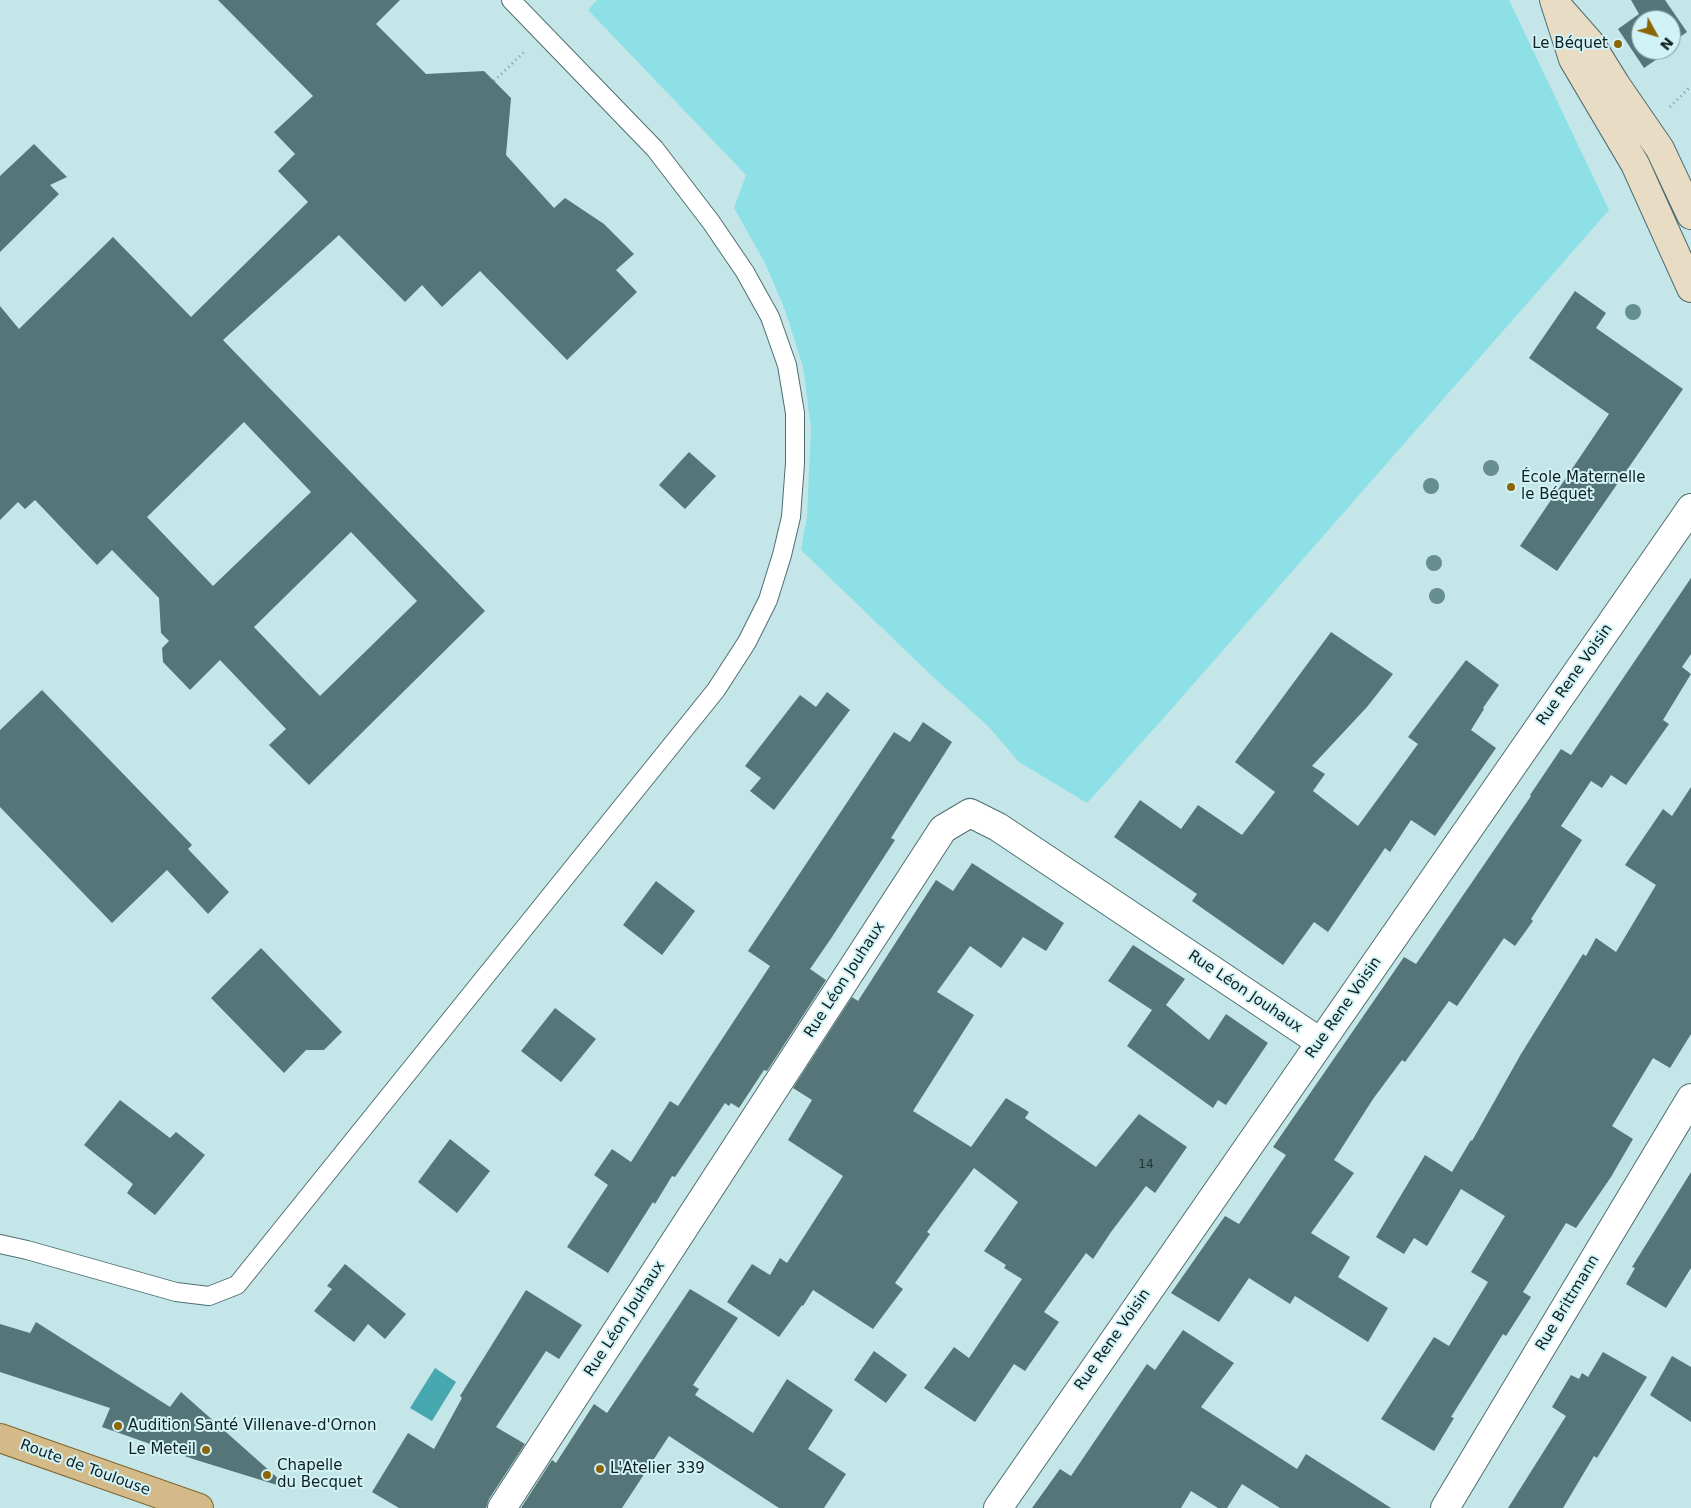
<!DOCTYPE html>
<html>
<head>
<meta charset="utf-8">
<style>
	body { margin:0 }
	#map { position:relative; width:1691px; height:1508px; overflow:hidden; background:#c4e6e8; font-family:"DejaVu Sans",sans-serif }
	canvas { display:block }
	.north { position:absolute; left:1631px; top:10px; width:50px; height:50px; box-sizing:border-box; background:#d1f3f6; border:1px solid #849ea0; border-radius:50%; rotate:129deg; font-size:14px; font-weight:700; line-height:20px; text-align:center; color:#111e1f }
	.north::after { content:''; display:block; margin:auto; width:18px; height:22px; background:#8c6506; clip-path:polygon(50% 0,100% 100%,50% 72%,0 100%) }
</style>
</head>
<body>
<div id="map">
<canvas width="1691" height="1508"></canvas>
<div class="north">N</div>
</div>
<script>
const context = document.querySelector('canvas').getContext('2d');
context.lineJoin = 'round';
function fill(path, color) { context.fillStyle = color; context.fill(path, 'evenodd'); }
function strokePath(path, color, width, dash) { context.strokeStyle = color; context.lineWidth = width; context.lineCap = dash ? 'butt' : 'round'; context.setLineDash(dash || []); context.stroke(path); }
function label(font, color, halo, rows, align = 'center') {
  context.font = font + ' "DejaVu Sans",sans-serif'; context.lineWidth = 4; context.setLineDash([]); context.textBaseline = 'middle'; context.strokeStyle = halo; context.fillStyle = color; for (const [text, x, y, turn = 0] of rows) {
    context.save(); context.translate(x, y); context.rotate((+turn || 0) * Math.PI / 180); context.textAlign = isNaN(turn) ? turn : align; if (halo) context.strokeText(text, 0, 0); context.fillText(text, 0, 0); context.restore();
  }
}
const green = new Path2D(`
	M597,0H1509L1609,210L1168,713L1087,803L1019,762L988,726L931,675L801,550L807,516L811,428L803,367L785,310L765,263L734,208L746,175L588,10Z`);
const water = new Path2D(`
	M435,1368L456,1382L432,1421L410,1408Z`);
const building = new Path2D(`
	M218,0H400L376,24L426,74L484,71L511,98L506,155L554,208L565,198L604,224L634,254L616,270L637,292L567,360L480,271L442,307L422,285L405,302L339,235L223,340L485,611L309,785L269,745L286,729L220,660L190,690L163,662L162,648L169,641L161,633L159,598L112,550L97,565L35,500L25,509L18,502L0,520V306L19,329L113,237L191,317L308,202L278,171L295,154L274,132L313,96ZM244,422L311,492L213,586L147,517ZM351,532L417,601L320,696L254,627Z
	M1631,0H1665L1687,32L1671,43V20H1641V50H1670L1644,68L1618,29L1639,14Z
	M34,144L67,177L50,185L59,194L0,252V176Z
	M1575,291L1606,313L1596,328L1683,389L1557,571L1520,546L1609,414L1529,358Z
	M689,452L716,476L685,509L659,485Z
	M1691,578V654L1682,667L1691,674L1663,720L1669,724L1626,785L1611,775L1602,788L1591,781L1561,826L1582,840L1531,919L1533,921L1515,946L1504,938L1457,1006L1449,1001L1405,1062L1402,1060L1373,1099L1334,1160L1354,1173L1311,1233L1350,1257L1338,1277L1388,1308L1368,1342L1295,1296L1290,1304L1249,1278L1219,1322L1171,1293L1225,1216L1239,1224L1286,1155L1273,1147L1404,957L1416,964L1531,796L1530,795L1561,749L1571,755Z
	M1331,632L1393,674L1367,707L1312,766L1325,774L1313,791L1358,826L1418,744L1408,737L1466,660L1499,685L1483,708L1484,709L1471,730L1496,748L1435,836L1411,820L1390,852L1385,848L1328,932L1314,922L1283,965L1192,901L1197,894L1114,837L1140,800L1181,829L1198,805L1242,835L1275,792L1235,762Z
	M42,690L192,845L188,849L229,892L208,914L167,870L112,923L0,807V730Z
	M827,692L850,710L774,810L750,791L761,778L745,766L800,695L816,707Z
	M923,722L952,742L891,838L895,840L832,937L810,969L826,980L767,1071L764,1070L739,1108L731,1103L729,1106L725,1103L675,1177L672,1176L655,1204L653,1202L608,1273L567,1247L608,1185L594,1175L612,1149L631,1162L670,1101L678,1106L770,966L748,951L894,732L910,742Z
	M1691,787V1034L1670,1068L1653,1058L1612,1126L1633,1139L1611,1177L1576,1228L1566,1223L1523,1292L1531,1297L1506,1336L1503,1334L1451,1417L1454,1418L1434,1451L1381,1419L1434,1337L1449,1346L1488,1282L1471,1272L1505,1216L1461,1189L1427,1246L1414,1238L1404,1254L1376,1237L1425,1155L1452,1172L1471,1140L1472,1141L1521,1054L1583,954L1586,956L1596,938L1616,952L1656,885L1625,865L1663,809L1672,816Z
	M972,863L1064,923L1046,951L1023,937L1001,968L970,946L937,992L974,1015L913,1111L971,1147L1006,1098L1029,1112L1025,1118L1096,1167L1139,1114L1187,1147L1155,1193L1146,1186L1111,1232L1093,1259L1086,1253L1044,1312L1059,1322L1025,1371L1014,1364L975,1422L924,1388L954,1347L969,1358L1022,1279L1004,1268L1006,1265L984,1251L1018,1202L974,1168L927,1232L930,1234L895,1283L903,1289L873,1329L813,1290L803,1306L802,1305L779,1337L727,1302L752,1264L770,1275L780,1258L787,1263L843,1176L788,1140L812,1100L793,1088L852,997L858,1001L936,880L953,891Z
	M656,881L695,911L662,955L623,925Z
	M1133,945L1185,979L1166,1005L1209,1040L1226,1014L1268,1043L1226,1105L1218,1100L1213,1108L1127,1046L1152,1010L1108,981Z
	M261,948L342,1032L324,1050H306L284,1073L211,998Z
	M555,1008L596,1039L561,1082L521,1051Z
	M120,1100L170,1138L176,1132L205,1155L155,1215L127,1193L133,1184L84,1145Z
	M450,1139L490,1171L457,1213L418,1182Z
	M1691,1172V1268L1666,1308L1626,1284L1635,1268L1632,1267Z
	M345,1264L406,1314L385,1339L368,1324L354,1342L314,1311L332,1289L327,1286Z
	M690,1289L738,1318L693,1385L699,1389L695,1395L753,1433L787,1379L833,1410L808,1449L846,1474L824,1508H779L669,1436L622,1508H521L552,1460L556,1463L594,1404L607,1413Z
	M526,1290L582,1325L559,1359L546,1351L496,1427L525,1444L489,1499L486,1508H399L372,1492L408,1433L434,1449L462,1398L460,1396Z
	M36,1322L170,1407L181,1392L290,1489L193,1459L102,1427L110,1408L0,1372V1324L30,1333Z
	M1183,1330L1234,1363L1201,1407L1297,1469L1306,1454L1391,1508H1280L1242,1484L1227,1508H1218L1191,1491L1181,1508H1032L1060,1469L1071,1476L1147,1364L1155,1370Z
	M874,1351L907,1375L886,1403L854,1380Z
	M1603,1352L1647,1377L1597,1458L1594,1456L1563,1508H1508L1566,1416L1552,1407L1571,1375L1579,1379L1582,1373L1588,1377Z
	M1672,1356L1691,1367V1422L1650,1395Z`);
const path = new Path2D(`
	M494,81L524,52
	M1670,107L1691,86`);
const lane = new Path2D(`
	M0,1244L27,1250L176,1292L209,1296L237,1285L716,690L747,642L768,600L782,555L791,517L795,463V413L787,365L770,317L745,272L711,222L655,149L511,0`);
const street = new Path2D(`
	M502,1508L943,829L970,813L998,827L1320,1042
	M998,1508L1691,508
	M1445,1508L1691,1098`);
const secondary = new Path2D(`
	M1554,0L1573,59L1635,164L1691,288
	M1561,10L1590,43L1616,85L1660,149L1691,215`);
const primary = new Path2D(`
	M0,1438L199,1508`);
const trees = [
	[1633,312],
	[1491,468],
	[1431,486],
	[1434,563],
	[1437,596]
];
const markers = [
	[1618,44,5,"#8c6506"],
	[1511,487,5,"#8c6506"],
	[118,1426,5,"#8c6506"],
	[206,1450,5,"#8c6506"],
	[600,1469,5,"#8c6506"],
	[267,1475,5,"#8c6506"]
];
const numberNames = [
	["14",1146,1165]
];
const poiNames = [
	["Le Béquet",1608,44,"right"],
	["École Maternelle",1521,478],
	["le Béquet",1521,495],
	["Audition Santé Villenave-d'Ornon",128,1426],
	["Le Meteil",196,1450,"right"],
	["Chapelle",277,1466],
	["du Becquet",277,1483],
	["L'Atelier 339",610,1469]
];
const streetNames = [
	["Rue Rene Voisin",1575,675,-55],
	["Rue Léon Jouhaux",845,980,-57],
	["Rue Léon Jouhaux",1245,992,34],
	["Rue Rene Voisin",1344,1008,-55],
	["Rue Brittmann",1568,1303,-59],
	["Rue Léon Jouhaux",625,1319,-57],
	["Rue Rene Voisin",1113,1340,-55],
	["Route de Toulouse",85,1468,20]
];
fill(green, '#8de0e6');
fill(water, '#46a7ae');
fill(building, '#567578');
strokePath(lane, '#4f6e70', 20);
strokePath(street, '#4f6e70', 30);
strokePath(secondary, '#4f6e70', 30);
strokePath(primary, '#7d6630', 30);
strokePath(path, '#819b9d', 3, [1, 4]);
strokePath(lane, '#fff', 18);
strokePath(street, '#fff', 28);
strokePath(secondary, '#e9dcc4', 28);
strokePath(primary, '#d4ba88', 28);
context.fillStyle = '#668d90';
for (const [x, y] of trees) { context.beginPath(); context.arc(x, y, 8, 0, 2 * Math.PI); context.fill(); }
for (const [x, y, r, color] of markers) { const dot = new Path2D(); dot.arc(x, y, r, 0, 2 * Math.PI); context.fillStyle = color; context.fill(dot); strokePath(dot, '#d1f3f6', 2); }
label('12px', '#223435', null, numberNames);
label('15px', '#111e1f', '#d1f3f6', poiNames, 'left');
label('15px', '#111e1f', '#d1f3f6', streetNames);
</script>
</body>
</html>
